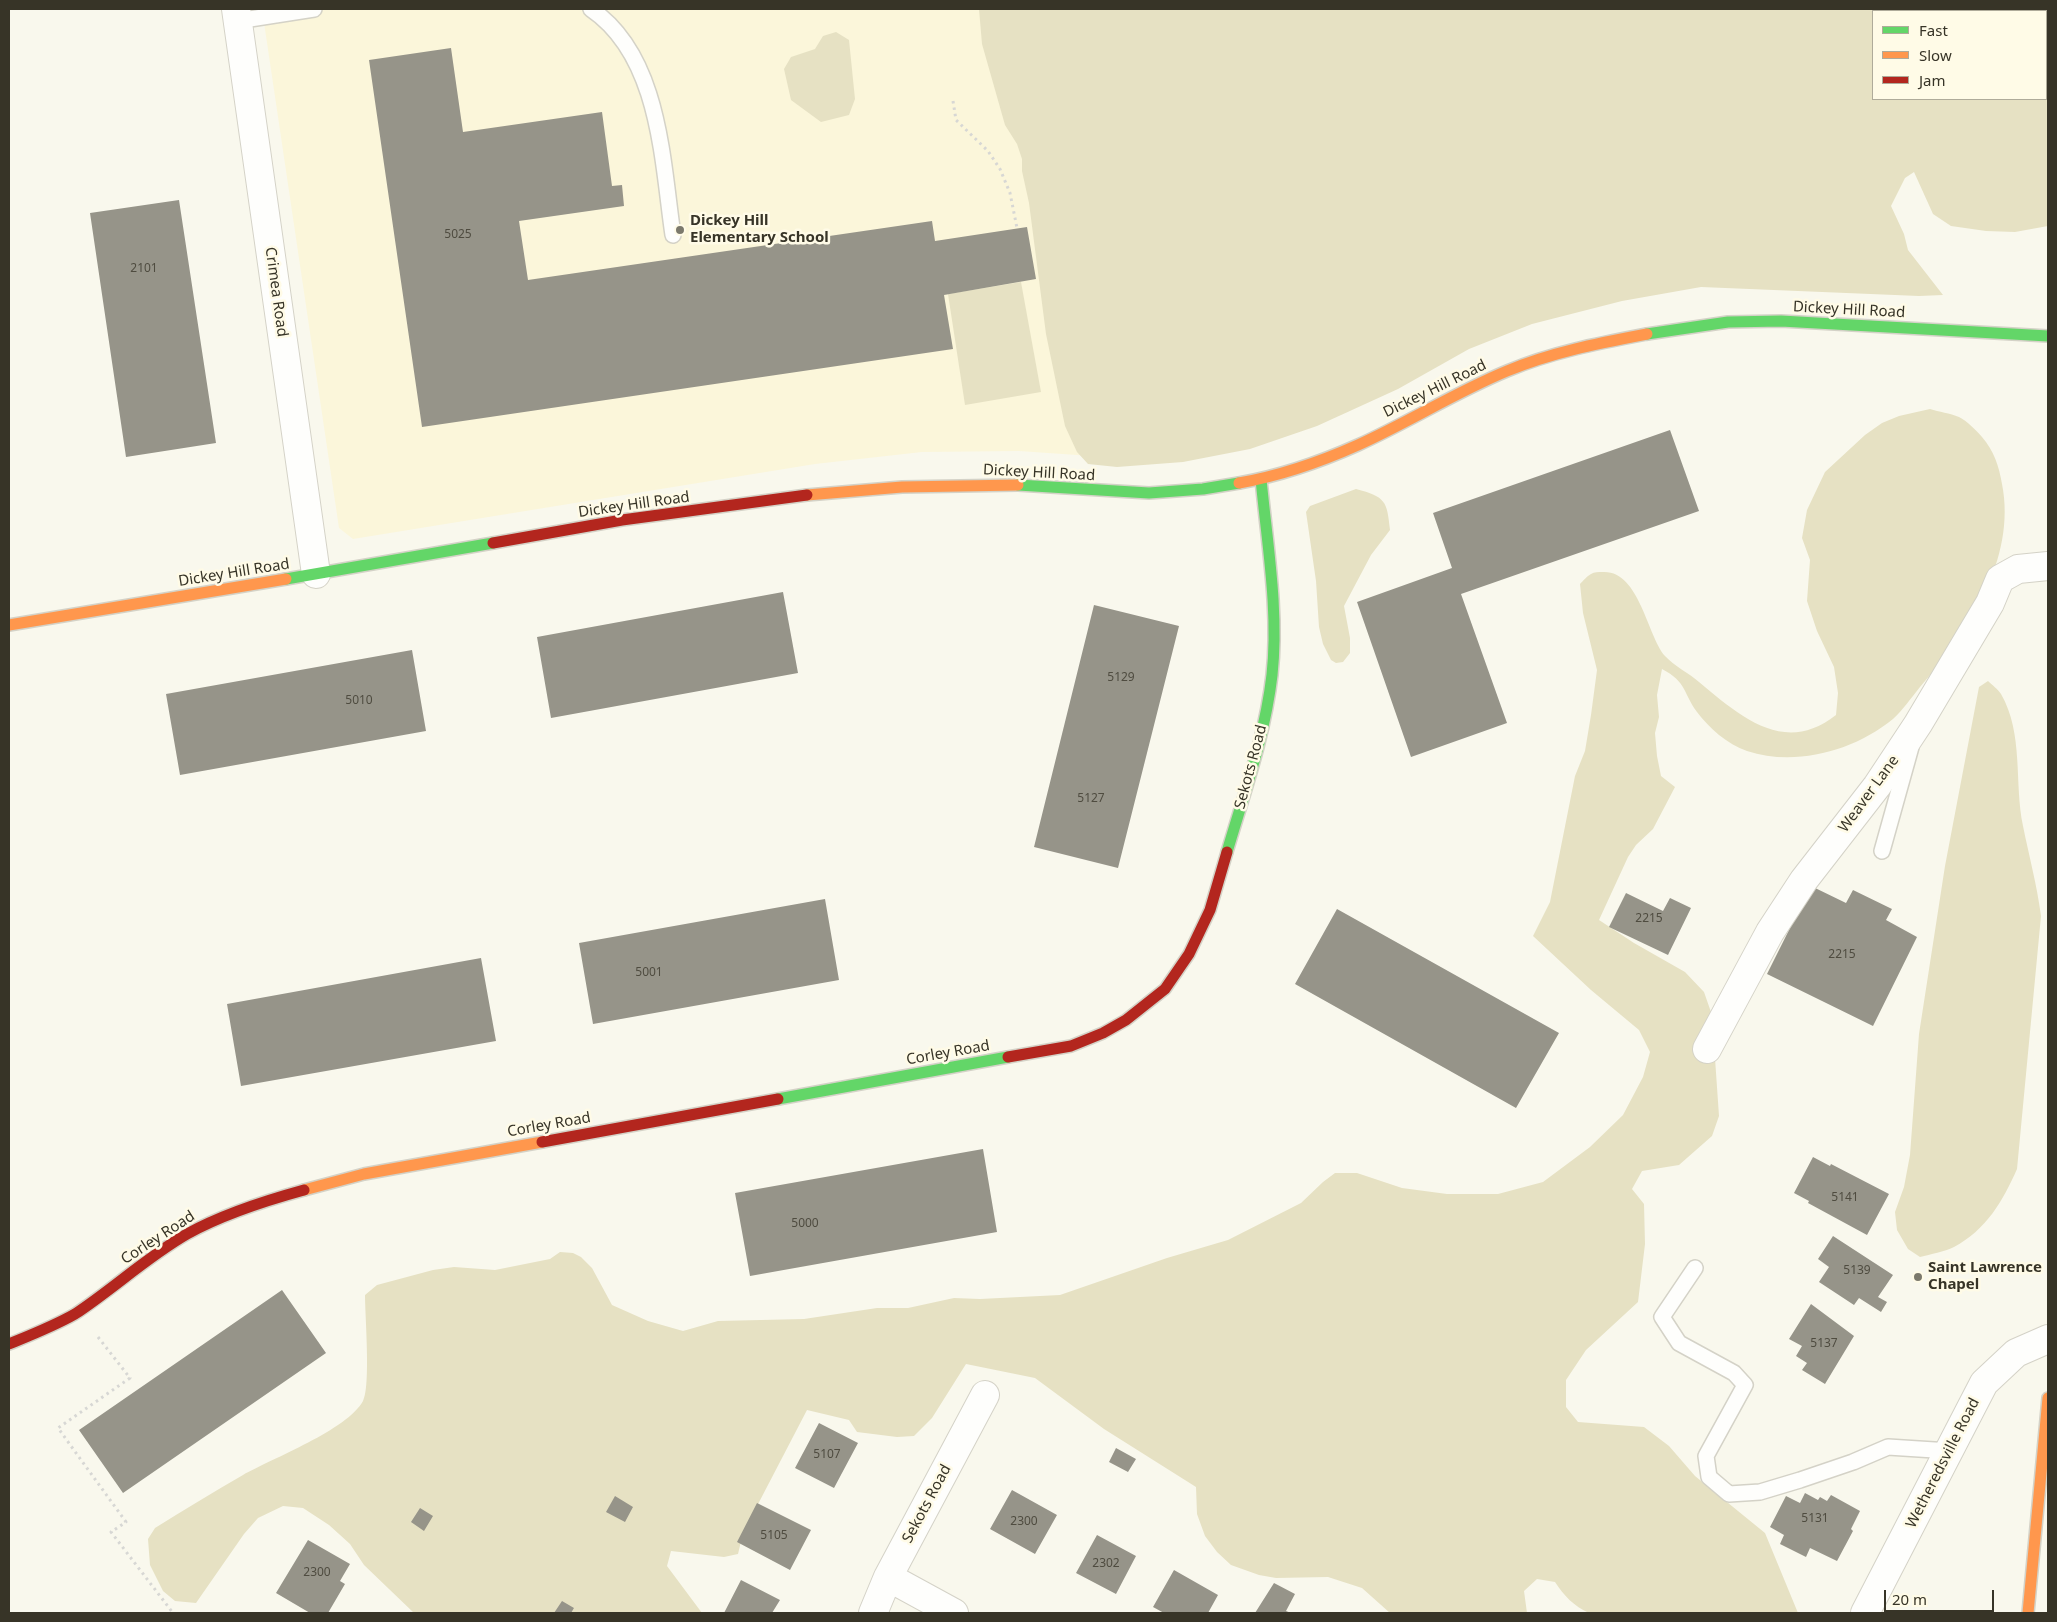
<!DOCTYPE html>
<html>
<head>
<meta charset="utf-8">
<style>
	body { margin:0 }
	#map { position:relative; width:2057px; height:1622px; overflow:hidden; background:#f9f8ed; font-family:"Noto Sans",sans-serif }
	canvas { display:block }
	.frame { position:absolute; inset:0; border:10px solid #373427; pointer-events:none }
	.legend { position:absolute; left:1872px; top:10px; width:175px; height:90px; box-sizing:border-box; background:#fffbe7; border:1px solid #afab9a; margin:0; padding:6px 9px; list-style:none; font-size:15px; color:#373427 }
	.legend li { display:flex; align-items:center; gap:10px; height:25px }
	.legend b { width:25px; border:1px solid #afab9a }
	.scale { position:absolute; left:1884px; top:1590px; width:110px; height:22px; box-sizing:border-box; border:2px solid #373427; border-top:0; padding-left:6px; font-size:15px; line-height:18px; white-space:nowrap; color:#373427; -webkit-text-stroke:4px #fffbe7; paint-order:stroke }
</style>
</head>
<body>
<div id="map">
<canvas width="2057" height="1622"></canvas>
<div class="frame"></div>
<ul class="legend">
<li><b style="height:6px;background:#63d668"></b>Fast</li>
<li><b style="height:6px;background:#ff974d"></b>Slow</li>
<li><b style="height:6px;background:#b3261e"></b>Jam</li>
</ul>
<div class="scale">20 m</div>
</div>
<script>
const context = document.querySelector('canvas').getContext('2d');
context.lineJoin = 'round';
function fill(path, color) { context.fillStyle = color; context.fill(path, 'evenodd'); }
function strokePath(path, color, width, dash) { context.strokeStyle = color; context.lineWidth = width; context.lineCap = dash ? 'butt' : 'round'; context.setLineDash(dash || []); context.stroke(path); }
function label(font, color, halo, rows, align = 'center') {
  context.font = font + ' "Noto Sans",sans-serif'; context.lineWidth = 5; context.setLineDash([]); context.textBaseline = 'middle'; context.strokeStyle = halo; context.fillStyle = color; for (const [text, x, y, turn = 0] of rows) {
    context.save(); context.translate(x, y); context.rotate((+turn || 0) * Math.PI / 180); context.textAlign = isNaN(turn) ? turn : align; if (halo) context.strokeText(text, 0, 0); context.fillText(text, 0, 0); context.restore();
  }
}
const built = new Path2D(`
	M262,9H1025L1106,457L1019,451L922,452L815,464L353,539L339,528Z`);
const green = new Path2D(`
	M979,9H2048V226L2015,232L1986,231L1951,226L1933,214L1914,172L1905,178L1891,206L1904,234L1908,250L1943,295L1919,296L1701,287L1622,301L1532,324L1469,349L1398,389L1317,426L1250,449L1183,462L1117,467L1088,464L1077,452L1065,426L1046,334L1029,203L1022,171V159L1017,144L1005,125L982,44ZM2046,11V99H1873V11Z
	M836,32L849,40L855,99L849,115L821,122L791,100L784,69L791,57L815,49L823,36Z
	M1021,282L1041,392L965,405L948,294Z
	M1930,409C1939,412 1950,413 1959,417C1967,421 1976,430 1982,437C1994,451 1999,466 2002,484C2017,559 1967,634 1920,687C1911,698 1903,710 1893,719C1854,751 1795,767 1747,751C1727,744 1709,728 1697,712C1683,693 1687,682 1662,669L1657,695L1659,717L1655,733L1657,756L1661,776L1675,787L1653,829L1636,845L1628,857L1599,920L1634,943L1685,972L1704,992L1712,1015L1719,1116L1712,1136L1679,1165L1642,1171L1632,1189L1644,1204L1645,1244L1638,1302L1586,1350L1566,1380V1407L1578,1422L1644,1427L1669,1446L1695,1476L1765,1533L1798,1613H1589C1574,1606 1564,1596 1555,1582L1537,1579L1524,1591L1527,1613H1390L1362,1588L1328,1577L1276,1578L1259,1575L1231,1565L1217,1552L1205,1536L1197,1514L1196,1487L1104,1429L1035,1378L966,1364L932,1418L914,1436L897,1437L857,1432L849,1420L807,1410L743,1533L738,1554L724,1557L671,1551L667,1566L702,1613H414L364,1565L350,1544L329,1525L303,1508L283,1506L258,1518L244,1534L196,1603L175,1601L163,1591L150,1565L148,1539L155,1528C184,1510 213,1492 243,1475C273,1458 347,1430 363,1401C371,1386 365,1316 365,1295L377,1285L433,1270L454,1267L495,1270L550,1259L560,1252L573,1253L581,1257L592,1268L612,1305L648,1321L683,1331L718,1321L804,1319L877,1308H908L954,1298L980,1299L1060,1295L1167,1258L1228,1240L1301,1203L1323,1182L1335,1173H1357L1402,1188L1447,1194H1498L1543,1182L1590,1147L1623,1115L1643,1077L1650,1052L1639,1030L1591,990L1533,936L1550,902L1575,776L1585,751L1591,715L1597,670L1583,613L1580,584C1583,581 1587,576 1591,574C1594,572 1599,572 1602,572C1639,569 1647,635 1665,656C1674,666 1689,673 1699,682C1740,716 1784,756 1836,715L1838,693L1834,667L1817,631L1807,601L1810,560L1802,538L1807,510L1825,472L1865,435L1882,423L1899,416Z
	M1356,489C1386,497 1387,501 1390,530L1371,555L1344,606L1350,638V653L1343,662L1336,663L1331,660L1323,644L1319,627L1316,581L1306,512L1310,506Z
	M1988,681C1992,685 1998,689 2001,694C2024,734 2014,783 2023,826C2029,856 2037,885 2041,916L2017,1169C2003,1201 1986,1230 1954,1247C1944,1252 1931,1254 1920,1257L1908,1249L1897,1230L1895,1212L1904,1187L1910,1155L1919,1034L1945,866L1979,687Z`);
const building = new Path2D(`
	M451,48L463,132L602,112L612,186L622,185L624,206L519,221L528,280L932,221L935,241L1027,227L1036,279L944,295L953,349L422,427L369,60Z
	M179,200L216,443L126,457L90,213Z
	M1670,430L1699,511L1461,594L1507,723L1411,757L1357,602L1452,568L1433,513Z
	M783,592L798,673L551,718L537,637Z
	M1094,605L1179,626L1118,868L1034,847Z
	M412,650L426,731L180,775L166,694Z
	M1811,886L1846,903L1853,890L1892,909L1886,920L1917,937L1873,1026L1767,974Z
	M1626,893L1663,911L1670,898L1691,908L1668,955L1609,927Z
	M825,899L839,980L593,1024L579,943Z
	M1337,909L1559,1033L1516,1108L1295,984Z
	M481,958L496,1041L241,1086L227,1004Z
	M983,1149L997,1232L750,1276L735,1193Z
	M1813,1157L1830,1166L1831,1164L1889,1194L1867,1235L1808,1203L1809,1201L1794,1193Z
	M1833,1236L1893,1275L1878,1297L1887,1302L1881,1312L1859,1298L1854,1305L1819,1282L1829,1267L1818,1259Z
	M282,1290L326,1353L123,1493L79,1430Z
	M1811,1304L1854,1336L1825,1384L1802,1370L1807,1363L1796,1356L1802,1346L1789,1339Z
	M819,1423L858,1443L834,1488L795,1468Z
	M1116,1448L1136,1459L1128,1472L1109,1462Z
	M1012,1490L1057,1515L1035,1554L990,1529Z
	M1805,1493L1818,1500L1820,1497L1827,1501L1831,1495L1860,1511L1851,1529L1853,1531L1837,1561L1810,1548L1806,1557L1780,1544L1784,1535L1770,1527L1786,1496L1800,1503Z
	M615,1496L633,1507L625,1522L606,1512Z
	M757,1503L811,1530L790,1570L737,1542Z
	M420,1508L433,1516L424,1531L411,1522Z
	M1097,1535L1136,1556L1116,1594L1076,1573Z
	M308,1540L350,1564L340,1581L345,1584L328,1613H310L276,1593Z
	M1174,1570L1218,1595L1208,1613H1164L1153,1607Z
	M741,1580L780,1600L772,1613H724Z
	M1274,1583L1295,1594L1286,1611L1291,1613H1255Z
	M562,1601L574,1608L571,1613H554Z`);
const path = new Path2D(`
	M953,101L956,120L988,151L1000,169L1010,193L1017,228
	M98,1337L130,1378L58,1428L126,1522L111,1532L173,1613`);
const lane = new Path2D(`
	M591,9C660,56 662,160 673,235
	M237,21L314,9
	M1882,851L1911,747
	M1695,1268L1662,1317L1679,1343L1734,1373L1745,1385L1706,1456L1709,1477L1729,1494L1760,1492L1800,1480L1853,1462L1888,1447L1950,1451`);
const street = new Path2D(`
	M236,9L316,574
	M1707,1049L1770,932L1804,880L1877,786L1918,724L1990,603L2000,579L2018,569L2048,566
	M888,1577L954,1613
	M873,1613L888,1577L985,1395
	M1865,1613L1984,1383L2016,1353L2048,1339`);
const fast = new Path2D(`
	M1647,334L1728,322L1781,321L2048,336
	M1018,485L1149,493L1203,489L1239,483
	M286,579L493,543
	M1227,852C1244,794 1265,736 1272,675C1279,611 1267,543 1261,479
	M778,1099L1008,1057`);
const slow = new Path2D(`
	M1239,483C1279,476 1320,462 1358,445C1409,422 1456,392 1507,371C1552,352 1600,343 1647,334
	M807,495L902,487L1018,485
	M9,625L286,579
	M304,1190L364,1174L542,1142
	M2028,1613L2048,1398`);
const jam = new Path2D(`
	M493,543L622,520L807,495
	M1008,1057L1071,1046L1103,1033L1126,1020L1165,989L1189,954L1210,910L1227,852
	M542,1142L778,1099
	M9,1344C31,1335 54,1326 75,1314C113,1289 147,1257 187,1234C223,1214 264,1201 304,1190`);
const markers = [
	[680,230,5,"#7b796c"],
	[1918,1277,5,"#7b796c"]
];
const numberNames = [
	["5025",458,235],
	["2101",144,269],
	["5129",1121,678],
	["5010",359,701],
	["5127",1091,799],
	["2215",1649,919],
	["2215",1842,955],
	["5001",649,973],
	["5141",1845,1198],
	["5000",805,1224],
	["5139",1857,1271],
	["5137",1824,1344],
	["5107",827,1455],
	["5131",1815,1519],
	["2300",1024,1522],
	["5105",774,1536],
	["2302",1106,1564],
	["2300",317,1573]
];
const poiNames = [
	["Dickey Hill",690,221],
	["Elementary School",690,238],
	["Saint Lawrence",1928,1268],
	["Chapel",1928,1285]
];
const streetNames = [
	["Crimea Road",276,292,82],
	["Dickey Hill Road",1849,310,3],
	["Dickey Hill Road",1435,389,-26],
	["Dickey Hill Road",1039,473,3],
	["Dickey Hill Road",634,505,-8],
	["Dickey Hill Road",234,573,-9],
	["Sekots Road",1251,767,-75],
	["Weaver Lane",1869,794,-54],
	["Corley Road",948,1053,-10],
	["Corley Road",549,1125,-10],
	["Corley Road",158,1238,-33],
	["Wetheredsville Road",1943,1463,-63],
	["Sekots Road",927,1504,-62]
];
fill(built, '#fbf6da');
fill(green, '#e6e1c3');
fill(building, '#969489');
strokePath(lane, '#d4d2c7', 18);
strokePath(street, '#d4d2c7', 30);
strokePath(fast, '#d4d2c7', 14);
strokePath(slow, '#d4d2c7', 14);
strokePath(jam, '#d4d2c7', 14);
strokePath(path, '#d7d7d4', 3, [2.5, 4]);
strokePath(lane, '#fefefc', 15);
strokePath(street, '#fefefc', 28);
strokePath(fast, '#63d668', 11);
strokePath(slow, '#ff974d', 11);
strokePath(jam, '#b3261e', 11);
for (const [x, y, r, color] of markers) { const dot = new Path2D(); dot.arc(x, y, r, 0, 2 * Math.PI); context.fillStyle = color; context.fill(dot); strokePath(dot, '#fffbe7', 2); }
label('12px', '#4f4c40', null, numberNames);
label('bold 15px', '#373427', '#fffbe7', poiNames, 'left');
label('15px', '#373427', '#fffbe7', streetNames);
</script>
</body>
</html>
